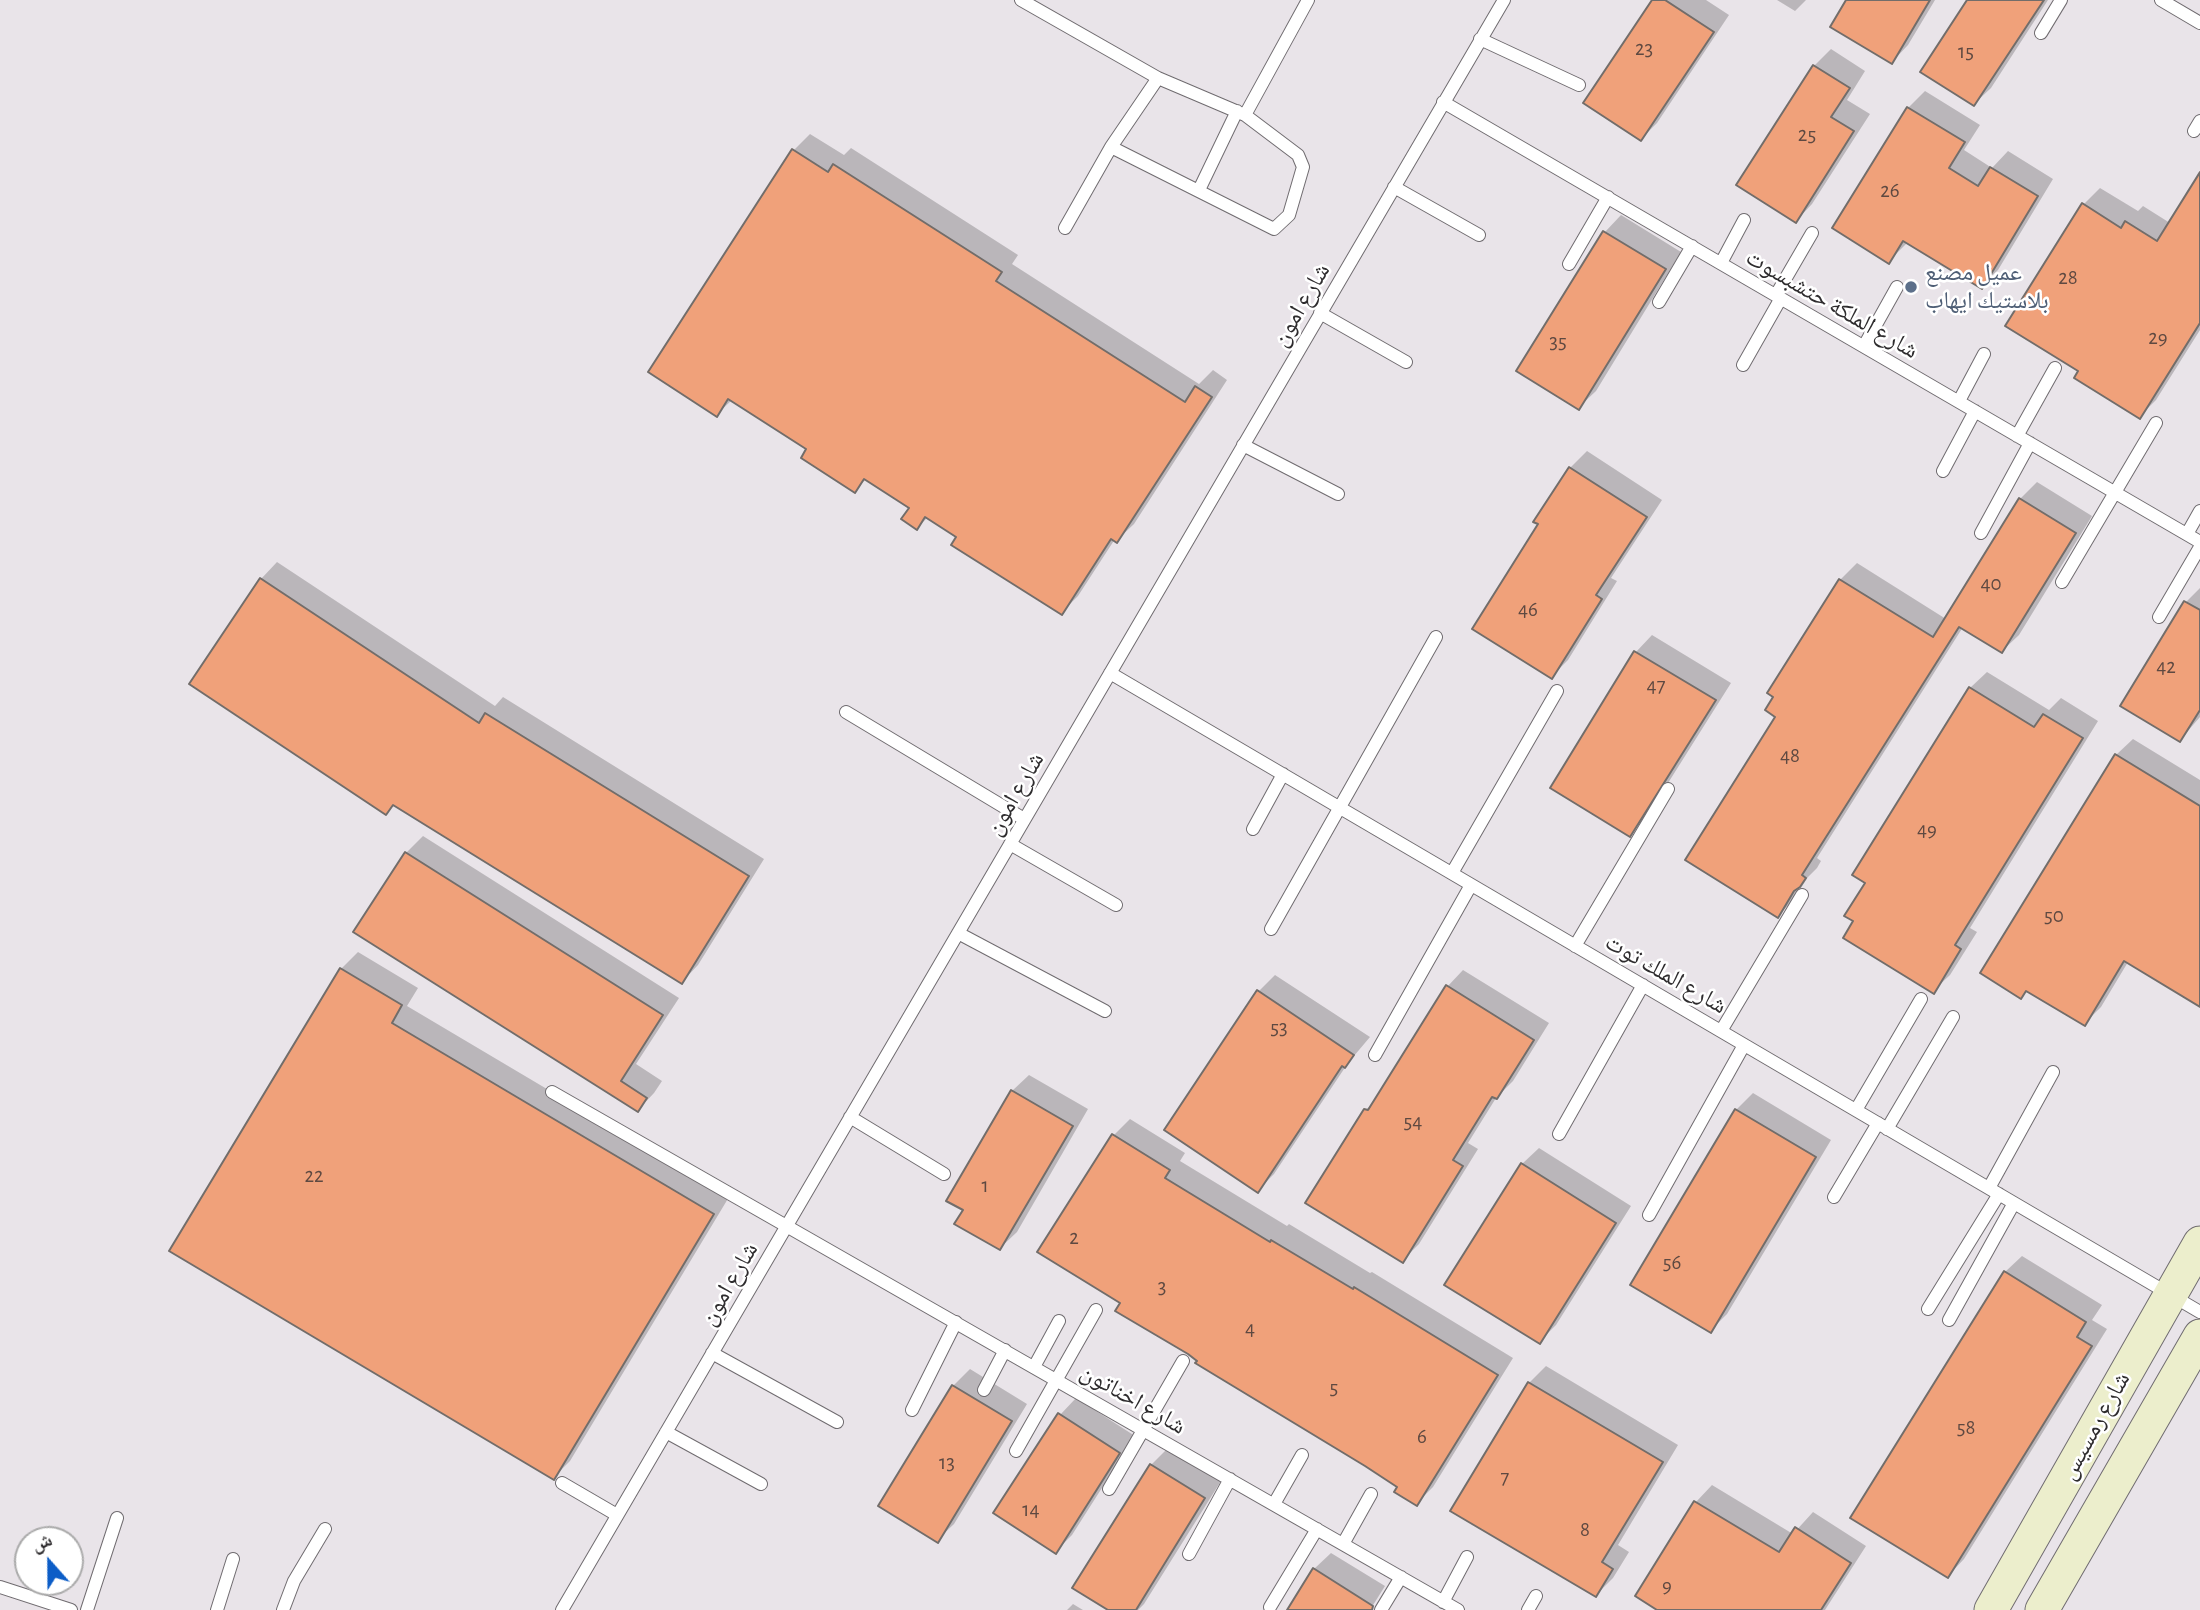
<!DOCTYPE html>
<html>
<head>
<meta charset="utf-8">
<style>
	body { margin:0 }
	#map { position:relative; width:2200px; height:1610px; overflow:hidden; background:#e9e4e9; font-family:"Alegreya Sans","Noto Naskh Arabic",sans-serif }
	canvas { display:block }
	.north { position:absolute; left:14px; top:1526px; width:70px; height:70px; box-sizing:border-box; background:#fff; border:2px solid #ababab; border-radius:50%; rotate:339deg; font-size:19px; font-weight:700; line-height:28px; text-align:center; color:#2e2c2e }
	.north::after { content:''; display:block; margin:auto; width:24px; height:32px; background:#0c5dc7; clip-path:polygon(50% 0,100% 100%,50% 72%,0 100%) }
</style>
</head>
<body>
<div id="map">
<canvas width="2200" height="1610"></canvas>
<div class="north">ش</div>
</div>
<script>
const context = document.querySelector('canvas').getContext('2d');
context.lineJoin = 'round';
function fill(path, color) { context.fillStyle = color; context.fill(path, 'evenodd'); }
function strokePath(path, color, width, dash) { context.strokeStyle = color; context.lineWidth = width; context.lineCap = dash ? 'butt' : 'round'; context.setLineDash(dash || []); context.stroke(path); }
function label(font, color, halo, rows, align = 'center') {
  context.font = font + ' "Alegreya Sans","Noto Naskh Arabic",sans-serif'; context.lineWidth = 5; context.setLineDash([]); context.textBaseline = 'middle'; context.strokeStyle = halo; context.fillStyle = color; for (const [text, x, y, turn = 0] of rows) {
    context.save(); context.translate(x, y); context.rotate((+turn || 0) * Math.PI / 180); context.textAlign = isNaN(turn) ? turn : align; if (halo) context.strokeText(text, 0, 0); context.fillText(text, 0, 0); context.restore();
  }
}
const shadow = new Path2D(`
	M1654,0H1706L1729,15L1657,123L1641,139Z
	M1777,0H1806L1795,11Z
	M1848,0H1935L1908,45L1892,62Z
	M1969,0H2048L1991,88L1974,104Z
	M1831,49L1865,71L1847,100L1870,114L1812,204L1796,221L1814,66Z
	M1925,91L1980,125L1964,150L1992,168L2008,151L2053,179L1998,270L1981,286L1908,242L1889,261L1908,108Z
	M810,134L844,155L851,148L1018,255L1012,264L1199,384L1213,370L1227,380L1134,524L1117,540L1115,539L1078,596L1061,613L958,536L928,517L917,528L911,507L867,478L855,490L809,449L732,400L717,414L794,150Z
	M2200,175V330L2156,400L2139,417L2081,371L2084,204L2100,188L2138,211L2143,206L2170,223Z
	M1621,215L1681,252L1596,391L1579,407L1519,371L1605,232Z
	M1587,451L1662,500L1611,578L1617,581L1568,660L1551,677L1540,524L1536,521L1570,468Z
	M2037,482L2092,516L2019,635L2002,651L1963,627L1817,858L1821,861L1817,868L1808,877L1794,899L1778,916V717L1776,696L1769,692L1840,580L1857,563L1946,619L2020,499Z
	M277,562L495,706L503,697L764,859L698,965L682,982L395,804L386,813L261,579Z
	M2200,588V717L2180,740L2123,705L2186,602Z
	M1652,635L1731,683L1646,818L1629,834L1552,787L1636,652Z
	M1987,672L2049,710L2061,698L2098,721L1970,928L1977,932L1950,975L1933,991L1856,921L1867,882L1970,688Z
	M2133,739L2200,780V1005L2128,962L2101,1007L2084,1024L2028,990L2021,996L2116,755Z
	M423,836L679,998L636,1064L662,1081L654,1093L638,1110L406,853Z
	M358,952L418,988L407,1006L729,1197L570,1461L554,1477L341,969Z
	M1463,970L1549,1023L1513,1081L1496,1098L1468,1143L1478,1149L1419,1244L1402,1261L1366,1110L1377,1099L1447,987Z
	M1275,975L1370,1037L1348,1063L1274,1174L1258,1190L1259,991Z
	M1029,1075L1088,1109L1017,1232L1000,1248L965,1209L1012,1091Z
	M1753,1093L1831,1140L1727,1314L1710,1331L1736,1110Z
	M1130,1119L1185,1153L1180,1161L1287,1226L1289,1224L1370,1273L1372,1272L1513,1358L1433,1487L1416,1504L1399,1487L1199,1360L1122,1303L1114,1135Z
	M1539,1148L1631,1206L1556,1325L1539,1342L1522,1164Z
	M2022,1256L2102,1305L2092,1320L2107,1329L1964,1559L1948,1576L2005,1272Z
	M1546,1366L1678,1445L1618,1545L1629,1552L1613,1578L1596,1595L1453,1510L1529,1383Z
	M970,1369L1027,1404L954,1524L937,1540L953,1386Z
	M1076,1398L1135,1436L1072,1535L1056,1551L1060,1415Z
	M1168,1448L1221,1481L1144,1604L1138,1610H1111L1151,1465Z
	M1712,1485L1793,1534L1813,1512L1866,1546L1825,1610H1660L1637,1596L1696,1502Z
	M1331,1553L1385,1586L1370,1610H1289L1314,1569Z
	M1073,1604L1083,1610H1067Z`);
const building = new Path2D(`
	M1652,0H1665L1714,32L1641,141L1583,103Z
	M1846,0H1930L1892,64L1830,27Z
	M1967,0H2044L1974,106L1920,72Z
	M1813,65L1850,88L1831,117L1854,131L1796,223L1736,185Z
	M1907,107L1965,142L1949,168L1978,186L1990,167L2038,196L1982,289L1903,241L1889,264L1832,228Z
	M792,149L828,172L833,164L1002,272L996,281L1185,402L1195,386L1212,397L1117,543L1111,539L1062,615L951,545L956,537L925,517L917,530L901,519L909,508L864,479L855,493L801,458L806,449L728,399L717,417L648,372Z
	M2200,172V323L2140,419L2074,378L2078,371L2005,326L2082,203L2121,228L2125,221L2157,241Z
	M1603,231L1666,269L1579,410L1516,371Z
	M1569,467L1647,517L1596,595L1602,599L1552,679L1472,629L1538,524L1533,522Z
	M2019,498L2076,533L2002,653L1959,627L1802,875L1806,878L1800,887L1794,891L1778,918L1685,860L1775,717L1765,710L1773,697L1767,693L1839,579L1933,637Z
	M260,578L479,723L485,713L749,876L682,984L393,805L386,815L189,684Z
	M2184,601L2200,610V710L2180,742L2120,706Z
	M1634,651L1716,700L1630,837L1550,788Z
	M1969,687L2034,727L2043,714L2083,738L1955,945L1961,949L1934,994L1843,938L1853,921L1844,916L1865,883L1852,875Z
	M2115,754L2200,806V1007L2124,961L2085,1026L2026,991L2021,999L1980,973Z
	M405,852L663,1015L621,1081L647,1098L638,1112L353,932Z
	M340,968L402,1005L392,1023L714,1214L554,1480L169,1251Z
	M1446,985L1534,1040L1497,1099L1492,1097L1453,1160L1463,1166L1403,1263L1305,1203L1364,1109L1368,1110Z
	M1257,990L1354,1055L1345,1068L1342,1066L1258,1193L1164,1130Z
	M1011,1090L1073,1126L1000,1250L954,1224L963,1210L946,1201Z
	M1735,1109L1816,1157L1711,1333L1630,1285Z
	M1112,1134L1170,1170L1165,1178L1270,1242L1271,1240L1353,1289L1354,1287L1498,1375L1417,1506L1394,1492L1397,1487L1365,1466L1195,1363L1197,1361L1188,1354L1115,1311L1120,1303L1037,1252Z
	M1521,1163L1616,1223L1540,1344L1444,1285Z
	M2004,1271L2086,1322L2077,1337L2092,1346L1948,1578L1850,1518Z
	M1528,1382L1663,1462L1602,1562L1613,1569L1596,1597L1450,1511Z
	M952,1385L1012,1421L938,1543L878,1506Z
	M1058,1413L1120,1453L1056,1554L993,1513Z
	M1150,1464L1205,1498L1136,1610H1108L1072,1588Z
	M1694,1501L1779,1552L1795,1527L1851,1563L1821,1610H1657L1635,1596Z
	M1313,1568L1373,1606L1372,1610H1287Z`);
const lane = new Path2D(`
	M1021,0L1158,78L1245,115L1308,0
	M2161,0L2200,23
	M2041,33L2061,0
	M1480,39L1579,85
	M1443,102L2200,542
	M2194,131L2200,121
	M1111,147L1274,229L1289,215L1303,167L1298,155L1245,115
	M1394,187L1479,235
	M1199,190L1237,111
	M1065,228L1111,147L1158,78
	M1721,263L1744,220
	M1569,264L1608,197
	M1776,295L1812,233
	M1659,302L1692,246
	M1320,313L1406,362
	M1864,346L1897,287
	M1743,365L1781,298
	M1959,401L1984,354
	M2017,436L2055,368
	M1243,445L1338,494
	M1943,471L1975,411
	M1981,533L2030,443
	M2187,534L2200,511
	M2062,582L2156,423
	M2159,617L2200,547
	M1110,673L2200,1312
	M846,712L1024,819
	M1253,829L1283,774
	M1010,844L1116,905
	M1452,873L1557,691
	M1271,929L1436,637
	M958,933L1105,1011
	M1575,946L1668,789
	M1721,1031L1802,895
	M1375,1055L1471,885
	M552,1092L1458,1610
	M1856,1110L1921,999
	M850,1117L944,1174
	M1887,1129L1953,1017
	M1559,1134L1643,985
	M1989,1188L2053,1072
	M1834,1197L1878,1123
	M1649,1215L1744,1045
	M1928,1309L1999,1194
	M1949,1320L2014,1203
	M712,1353L837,1422
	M1034,1367L1059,1321
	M984,1390L1005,1350
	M912,1410L956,1322
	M666,1432L761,1484
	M1016,1451L1096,1310
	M562,1483L617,1515
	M1109,1489L1183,1361
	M1274,1504L1302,1455
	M1343,1544L1371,1494
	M1189,1554L1230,1479
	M0,1587L71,1610
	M1443,1602L1467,1557
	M1270,1607L1317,1529
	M87,1610L117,1518
	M217,1610L233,1559
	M283,1610L294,1581L325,1529
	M562,1610L1504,0
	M1381,1610L1401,1577
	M1528,1610L1536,1596`);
const secondary = new Path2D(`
	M1991,1610L2200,1243
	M2042,1610L2200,1336`);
const markers = [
	[1911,287,7,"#5c6f8a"]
];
const numberNames = [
	["23",1644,49],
	["15",1966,52],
	["25",1807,135],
	["26",1890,191],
	["28",2068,278],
	["29",2158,338],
	["35",1558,342],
	["40",1991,584],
	["46",1528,610],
	["42",2166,667],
	["47",1656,686],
	["48",1790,756],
	["49",1927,830],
	["50",2054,916],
	["53",1279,1028],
	["54",1413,1122],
	["22",314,1176],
	["1",985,1186],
	["2",1074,1238],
	["56",1672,1263],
	["3",1162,1287],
	["4",1250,1329],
	["5",1334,1388],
	["58",1966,1428],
	["6",1422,1437],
	["13",947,1463],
	["7",1505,1478],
	["14",1031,1510],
	["8",1585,1530],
	["9",1667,1586]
];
const serviceNames = [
	["عميل مصنع",1925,273],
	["بلاستيك ايهاب",1925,301]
];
const streetNames = [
	["شارع الملكة حتشبسوت",1832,304,30],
	["شارع امون",1301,305,-60],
	["شارع امون",1015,794,-60],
	["شارع الملك توت",1666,974,30],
	["شارع امون",729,1284,-60],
	["شارع اخناتون",1133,1399,30],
	["شارع رمسيس",2095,1426,-61]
];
fill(shadow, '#0003');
fill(building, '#f0a17a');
strokePath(building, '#726d6a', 2);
strokePath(lane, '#706c70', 14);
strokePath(secondary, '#706c70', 35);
strokePath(lane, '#fff', 12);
strokePath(secondary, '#eceecc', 33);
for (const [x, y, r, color] of markers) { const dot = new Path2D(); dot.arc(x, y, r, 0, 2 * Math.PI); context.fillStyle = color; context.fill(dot); strokePath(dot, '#fff', 2.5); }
label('21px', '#5e4941', null, numberNames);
label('24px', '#4e5e75', '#fff', serviceNames, 'left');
label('24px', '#2e2c2e', '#fff', streetNames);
</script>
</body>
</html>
